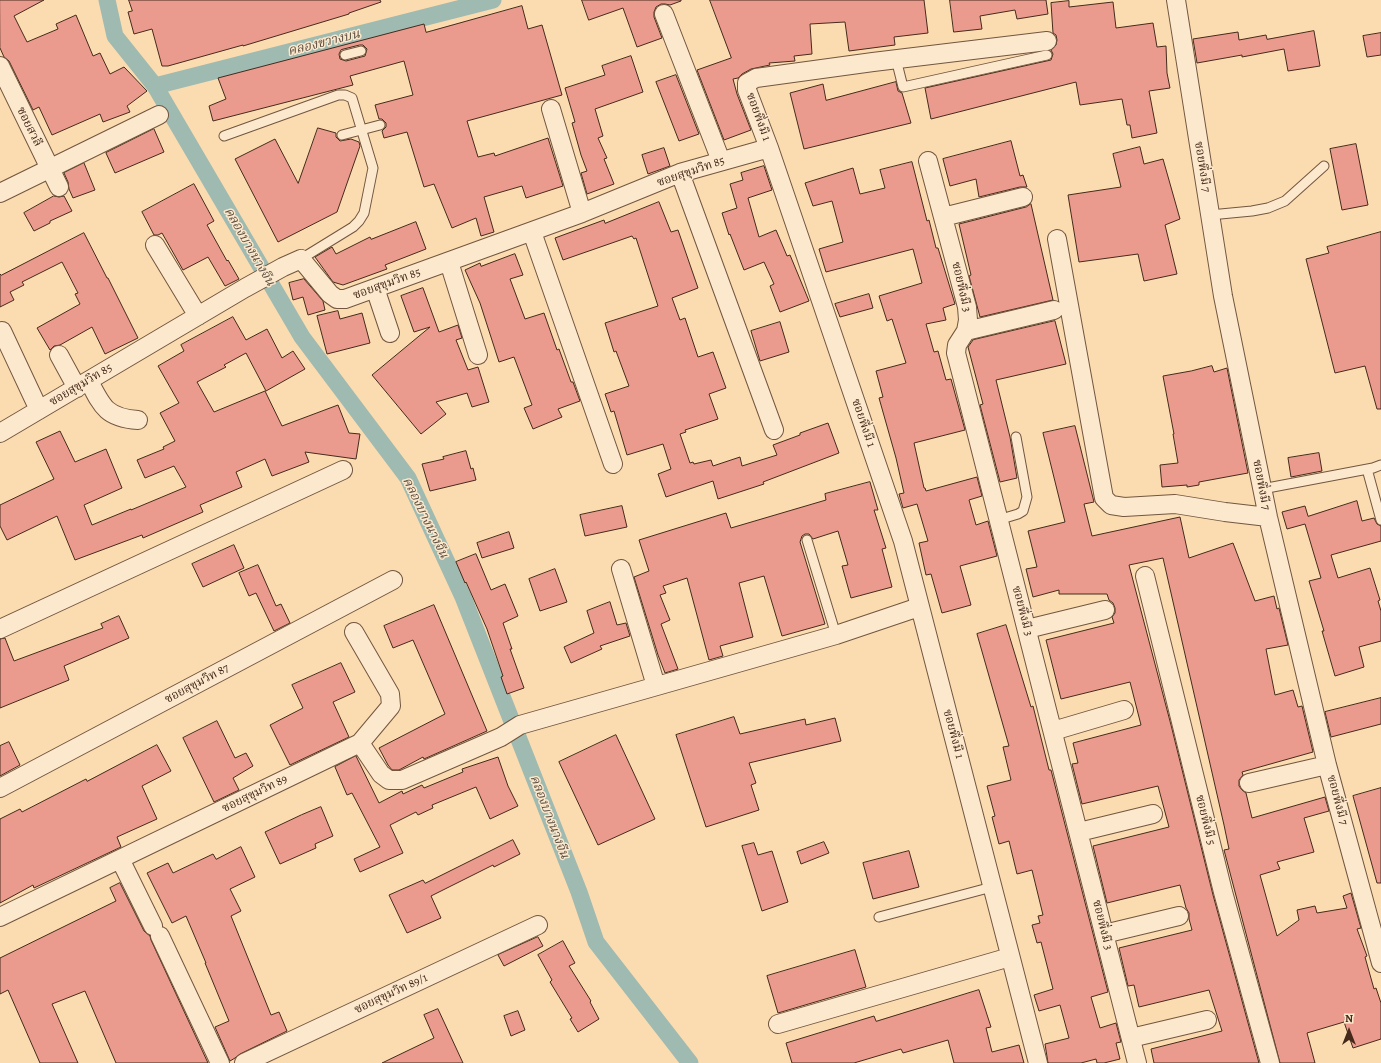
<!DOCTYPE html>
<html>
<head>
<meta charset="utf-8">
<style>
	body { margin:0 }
	#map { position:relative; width:1381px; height:1063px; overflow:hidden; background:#fbdcb0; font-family:Alegreya,serif }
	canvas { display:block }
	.north { position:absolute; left:1329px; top:1011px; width:40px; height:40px; -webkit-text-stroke:3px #fce8cc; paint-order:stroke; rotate:0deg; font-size:11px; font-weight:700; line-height:16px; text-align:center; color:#452a1b }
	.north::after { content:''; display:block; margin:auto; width:14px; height:18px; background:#452a1b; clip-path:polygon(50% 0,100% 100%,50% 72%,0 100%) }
</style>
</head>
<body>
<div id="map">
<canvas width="1381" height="1063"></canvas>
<div class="north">N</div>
</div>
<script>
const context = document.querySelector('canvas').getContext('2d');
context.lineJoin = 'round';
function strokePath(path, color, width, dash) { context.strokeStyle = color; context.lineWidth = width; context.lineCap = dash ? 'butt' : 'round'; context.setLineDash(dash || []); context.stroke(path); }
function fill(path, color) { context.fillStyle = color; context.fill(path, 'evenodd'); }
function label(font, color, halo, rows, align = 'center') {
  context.font = font + ' Alegreya,"Noto Serif Thai",serif'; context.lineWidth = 3; context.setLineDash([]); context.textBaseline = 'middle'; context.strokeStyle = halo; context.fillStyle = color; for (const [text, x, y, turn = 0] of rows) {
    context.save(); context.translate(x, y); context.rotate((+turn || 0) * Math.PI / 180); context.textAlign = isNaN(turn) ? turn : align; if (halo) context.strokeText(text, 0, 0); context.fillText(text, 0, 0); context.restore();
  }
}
const canal = new Path2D(`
	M107,0L115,36L155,86L302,337L408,478L463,597L579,892L596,942L690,1063
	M155,86L493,0`);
const building = new Path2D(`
	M0,0H44L14,16L27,42L58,29L56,24L76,15L93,56L100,53L110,74L124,67L147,91L127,106L130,112L103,122L100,114L52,135L39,107L33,110L9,61L4,57L0,48Z
	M129,0H380L381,2L349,13V14L243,46V45L168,66H162L152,29L134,34L128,12L132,11Z
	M582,0H681V1L670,5L665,4H661L656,7L654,12V17L662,38L637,47L623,8L589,20Z
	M710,0H924L928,33L894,37L895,45L849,51L845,22L810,24L812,54L794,56L795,61L769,63L770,65L751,69L742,74L738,78L733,79L737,94L751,130L724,140L697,70L731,58Z
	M950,0H1046L1048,14L1017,19L1015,10L980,16L982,29L954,32Z
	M1069,1V7L1113,2L1116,28L1153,23L1157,47L1166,46L1167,73L1170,88L1149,91L1157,133L1132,138L1130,125H1127L1122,99L1080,105L1076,82L931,119L925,88L1051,60L1053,54L1051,50L1056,45L1057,40L1056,35L1053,33L1051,3Z
	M522,6L528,29L542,25L562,95L467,121L478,157L494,153L495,156L548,138L563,186L526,198L522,186L484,197L494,232L481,236L476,218L452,228L434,184L424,187L407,132L384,138L382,131L386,127V123L382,119H379L375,105L413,95L404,61L350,76L353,85L213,121L209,106L226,99L218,78L424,24L426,32ZM360,45H363L367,49L365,56L346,61L340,59L339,54L341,50Z
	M1314,31L1320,66L1288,71L1284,49L1242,57V55L1197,63L1193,39L1238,32L1239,40L1266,35L1267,39Z
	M1381,33V55L1367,57L1363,36Z
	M631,56L643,92L595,109L603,136L598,138L607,158L604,159L614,184L587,194L581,173L587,171L581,155L572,123L575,122L565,88L605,75L602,66Z
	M676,75L699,134L679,141L656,82Z
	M896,82L898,91L902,93L911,123L804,149L790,93L823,84L826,100Z
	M318,128L336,133V137L340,141L351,139L359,142L360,146L337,212L278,242L235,159L275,139L298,183Z
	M154,129L164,152L115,173L106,153Z
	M1011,141L1020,176L1023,175L1027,187H1020L979,197L976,179L950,186L943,159Z
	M1356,144L1368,205L1342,210L1330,149Z
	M1140,147L1144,164L1163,159L1180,219L1165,225L1177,274L1144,281L1138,254L1079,262L1068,195L1121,187L1113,154Z
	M664,148L670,166L648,174L642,155Z
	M912,162L927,221L929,220L936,248H938L955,304L943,308L946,320L926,324L934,352L938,351L946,380L951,379L965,430L914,443L924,488H925L926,491L977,477L982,496L969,500L976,525L988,521L997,556L960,566L971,605L942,613L931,574L926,575L919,543L928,541L917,504L903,508L899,494L904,493L896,458L879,398L883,397L876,371L906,363L892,319L887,321L879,296L922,283L913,249L826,272L819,249L843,242L832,201L813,206L805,183L853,168L860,194L885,188L880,170Z
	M84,163L95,190L73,198L69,189L68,182L64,173Z
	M764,166L772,190L748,198L759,237L776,230L787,256L790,255L809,301L780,312L770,286L774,284L764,262L744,270L730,234L729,235L722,213L737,208L730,184L743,180L741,173Z
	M194,184L214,221L207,225L227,261L228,260L239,279L225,286L208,257L183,270L162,233L158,235H154L142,212Z
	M54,196L59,197L64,196L72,211L50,221V223L34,231L24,213Z
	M659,202L671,232L678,230L698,288L672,298L680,320L685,318L698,357L713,352L726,388L709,394L718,419L685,430L686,432L680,434L690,463L693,462L694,464L711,460L713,466L740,457L742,466L777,455L773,445L800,435V433L828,423L839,453L763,482L764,484L718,499L713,481L666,497L658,474L671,469L663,444L627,455L614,411L611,412L605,394L629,386L616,351L614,352L605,323L658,306L636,238L634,239L632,236L563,260L555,238L604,220L605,223Z
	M1031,204L1053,300L980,317L969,276L971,275L959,224L1026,207Z
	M416,222L426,249L385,265L387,269L343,285L333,282L315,257L332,247L336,254L370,237L371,239Z
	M1381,232V409H1377L1365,366L1335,373L1306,259L1329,253L1327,247Z
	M84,233L107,278H108L138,338L105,354L92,327L60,345L54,346L50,350L37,328L80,304L75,294L78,293L62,262L22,282L24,285L10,292L14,300L0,307V274L1,275Z
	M515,254L523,275L510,279L525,319L544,313L557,350L559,349L571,382H573L580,401L558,409L562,417L533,429L524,408L532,405L514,357L499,362L480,303L465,270L480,263L481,266Z
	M304,279L323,301L325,310L308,315L303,297L293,300L289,283Z
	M423,288L439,332L458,325L462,338L456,340L468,370L478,367L489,402L472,407L467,393L436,402L446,414L421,434L372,375L430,327L414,332L401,296Z
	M869,294L873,308L840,317L835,304Z
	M338,311L340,319L362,313L370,343L327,354L317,316Z
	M233,317L246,340L267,329L282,358L293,351L305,369L266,391L246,353L224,365L226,367L197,382L214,412L265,391L282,426L338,405L349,433L360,434L356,459L305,452L309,462L272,476L265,459L236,472L242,487L200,505L203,512L143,538L142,535L75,560L57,516L7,540L0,526V505L54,479L36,442L60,431L75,462L106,449L122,488L84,505L92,525L131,509V510L186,487L174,466L145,478L137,460L164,449L163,447L175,441L160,413L179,403L158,366L184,351L181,345Z
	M1055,321L1066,364L996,380L1010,437L1017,478L1000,482L980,405L983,404L968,347L973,340Z
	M780,322L789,352L760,361L751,331Z
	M1212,366L1214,372L1227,368L1248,473L1199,482V485L1187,487V485L1162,487L1160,465L1178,463L1173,434H1174L1163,376L1191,371Z
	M1075,426L1094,502L1084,504L1092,536L1180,517L1189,558L1233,543L1255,601L1274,596L1277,609L1279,608L1288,645L1266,649L1275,695L1293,690L1298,707L1302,706L1313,752L1242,772L1243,775L1239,780V786L1242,790L1246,793L1252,818L1325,797L1329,811L1304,818L1314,852L1277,862L1280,869L1260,875L1277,936L1299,920L1297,910L1315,906L1317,913L1347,908L1343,896L1351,893L1361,928L1357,929L1367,956L1365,957L1374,989L1376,988L1381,1003V1039L1353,1048L1344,1022L1307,1033L1315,1063H1280L1224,850L1229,849L1224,825L1163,558L1129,565L1171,725L1213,895L1259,1063H1154L1151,1049L1222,1031L1209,990L1139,1007L1134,985L1128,986L1119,948L1192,930L1189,919V913L1186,908L1180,885L1107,903L1093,846L1169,827L1158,786L1082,804L1072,764L1078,763L1073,743L1141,725L1130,682L1061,699L1046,640L1114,623L1112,617L1115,613V608L1113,603L1109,600L1107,594H1059V590L1033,597L1026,569L1037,567L1028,531L1065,522L1043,433Z
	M466,451L471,469L473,468L476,480L430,491L422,464L444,459L443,457Z
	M1319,453L1322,471L1291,477L1288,458Z
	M870,482L878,510H874L886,548L882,549L892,587L851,598L842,566L848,565L838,531L813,539L809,534H805L802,536L800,542L825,624L782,636L764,576L739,583L753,637L720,646L723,656L709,660L687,578L663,586L666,593L660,595L670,620L661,624L678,669L665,673L658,655L634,577L649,571L639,540L726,513L731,528L826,500L825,494Z
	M1357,501L1362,521L1374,518L1377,524L1381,526V541L1331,555L1338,578L1370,568L1380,600L1378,601L1381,611V641L1359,647L1364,667L1335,676L1322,631H1324L1309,581L1321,578L1305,524L1287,529L1282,512L1305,506L1308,516Z
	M622,506L627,527L585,536L580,515Z
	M509,532L514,548L482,558L477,543Z
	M234,545L244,568L203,587L192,564Z
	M476,554L491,590L505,584L518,616L503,623L512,649H510L524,688L507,694L501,677L503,676L487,629L466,582L465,583L456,562Z
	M258,565L276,606L281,604L290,623L274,631L256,593L249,596L239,573Z
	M555,569L567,602L540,611L529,579Z
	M610,602L617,625L626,623L630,636L600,646L602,649L571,663L564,647L594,633L587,611Z
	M434,605L487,731L424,759L423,757L399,770H392L388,765L379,748L445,714L413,640L393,648L384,626Z
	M119,616L129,638L64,666L69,680L0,708V639L5,638L14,661L103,628L101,624Z
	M1006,625L1031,707L1033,706L1049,770H1051L1108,992L1091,997L1100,1028L1116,1023L1121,1042L1116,1043L1120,1059L1104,1063H1097L1096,1059L1081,1063H1048L1045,1044L1069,1038L1060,1005L1039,1011L1034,995L1053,989L1041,942L1037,943L1032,925L1040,923L1038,916L1043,915L1032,870L1017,874L1009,841L999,844L992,817L995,816L987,786L1011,780L1003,747L1009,746L977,634Z
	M341,663L355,692L333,702L349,737L290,765L270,725L303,708L292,685Z
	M1381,698V724L1331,737L1325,712Z
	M734,717L740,734L805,719L806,725L835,718L841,741L749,763L756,783L751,785L759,810L706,827L676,735Z
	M217,721L235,758L246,753L253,766L233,778L239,790L214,802L183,738Z
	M616,735L655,819L598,845L559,762Z
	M9,742L20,765L0,776V746Z
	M157,745L171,771L142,786L157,819L117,837L121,847L34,888L33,885L0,903V819L20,809L22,812L86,779L87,781Z
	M356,756L379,803L402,791L403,794L422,785L424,788L463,772L462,769L498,757L508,786L518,806L490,819L476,787L432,805L433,808L418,815L416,812L390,825L403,853L360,872L354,859L380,847L352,793L347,795L335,767Z
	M1381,788V883H1377L1353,796Z
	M321,807L333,836L315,844L316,848L280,864L265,832L301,815Z
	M513,840L520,854L494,867L493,865L431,896L441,918L407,933L389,895L423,880L425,883Z
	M824,842L829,853L801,864L797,852Z
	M754,843L758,855L772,851L788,902L762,911L742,846Z
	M241,847L255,877L230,889L241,911L231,916L271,1015L279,1012L287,1031L240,1054L235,1058L230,1061L215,1027L229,1021L205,963H206L186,916L172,923L147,873L168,863L173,873L213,854L216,859Z
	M909,851L919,887L873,899L863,863Z
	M120,883L144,931L150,936L151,940L208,1063H116L85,991L52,1004L78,1063H40L8,990L0,994V958L116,901L110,888Z
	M538,937L543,946L504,966L498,955Z
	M563,941L575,963L569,966L591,1001L590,1002L599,1019L578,1032L570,1019L572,1018L550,982L552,980L538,955Z
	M855,950L866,987L778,1013L767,976Z
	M979,990L991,1027L986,1028L992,1052L1019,1045L1024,1063H954L948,1040L903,1053L901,1049L854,1063H792L786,1043L874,1016L876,1021Z
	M438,1009L463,1063H382L434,1038L424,1015Z
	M518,1011L525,1030L511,1036L504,1016Z`);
const lane = new Path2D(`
	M345,55L361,51
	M896,59L903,87L1047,55
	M342,135L380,125
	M224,136L338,95H345L352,98L373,168L364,213L359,221L353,227L301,259
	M1210,215L1252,211L1268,208L1285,201L1324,166
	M1367,469L1381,520
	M1262,489L1373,468L1381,465
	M998,520L1018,514L1023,511L1027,497L1016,437
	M807,540L836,635
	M879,917L992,887`);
const street = new Path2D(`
	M1176,0L1223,296L1268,517L1327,765L1381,963
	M664,14L721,161
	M0,66L59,187
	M551,109L582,213
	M928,161L967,307L968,320L966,331L957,345L956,353L962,376L1137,1063
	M680,173L774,430
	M0,193L159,115
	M943,217L1023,197
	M532,232L613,464
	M1057,239L1104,498L1111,505L1124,507L1175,504L1225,512L1268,517
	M155,245L198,316
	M449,262L478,355
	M375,288L390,333
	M2,331L39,410
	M966,331L1054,310
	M59,355L77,388
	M89,381C102,407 107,418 138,420
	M0,433L245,288L283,267L301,259L330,294L337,299H345L582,213L680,173L769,148
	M621,569L656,686
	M1145,576L1223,892L1270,1063
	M0,629L343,470
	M1027,629L1105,610
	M354,632L390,694L391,706L360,743
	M1053,731L1124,710
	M1249,783L1327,765
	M0,788L393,580
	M1079,832L1153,814
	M120,859L153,926
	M0,917L360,743L381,774L389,780H402L501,737L520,725L836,635L919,607
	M1104,934L1179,916
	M160,936L220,1063
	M778,1024L1010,957
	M1131,1038L1207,1020
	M244,1063L538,925
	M1038,1063L903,541L769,148L747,90V83L756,78L873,62L1047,41`);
const streetNames = [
	["ซอยพึ่งมี 1",758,117,70],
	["ซอยสวลี",29,127,64],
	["ซอยพึ่งมี 7",1202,167,81],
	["ซอยสุขุมวิท 85",691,172,-19],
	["ซอยสุขุมวิท 85",387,284,-20],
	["ซอยพึ่งมี 3",961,287,77],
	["ซอยสุขุมวิท 85",81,385,-31],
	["ซอยพึ่งมี 1",863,423,71],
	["ซอยพึ่งมี 7",1261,485,79],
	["ซอยพึ่งมี 3",1022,611,75],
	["ซอยสุขุมวิท 87",197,684,-28],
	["ซอยพึ่งมี 1",953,734,75],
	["ซอยสุขุมวิท 89",255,794,-26],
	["ซอยพึ่งมี 7",1337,800,75],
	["ซอยพึ่งมี 5",1205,820,76],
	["ซอยพึ่งมี 3",1102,925,76],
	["ซอยสุขุมวิท 89/1",391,994,-25]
];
const waterNames = [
	["คลองขวางบน",324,43,-14],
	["คลองบางนางจีน",249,247,60],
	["คลองบางนางจีน",425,518,64],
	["คลองบางนางจีน",549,817,69]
];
strokePath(canal, '#9fbab1', 17);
fill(building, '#eb9b8e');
strokePath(building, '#452a1b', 1);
strokePath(lane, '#725640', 11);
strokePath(street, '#725640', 20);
strokePath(lane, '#fce8cc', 9);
strokePath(street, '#fce8cc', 18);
label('12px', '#452a1b', '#fce8cc', streetNames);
label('italic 13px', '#5c4e40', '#fce8cc', waterNames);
</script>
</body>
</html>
